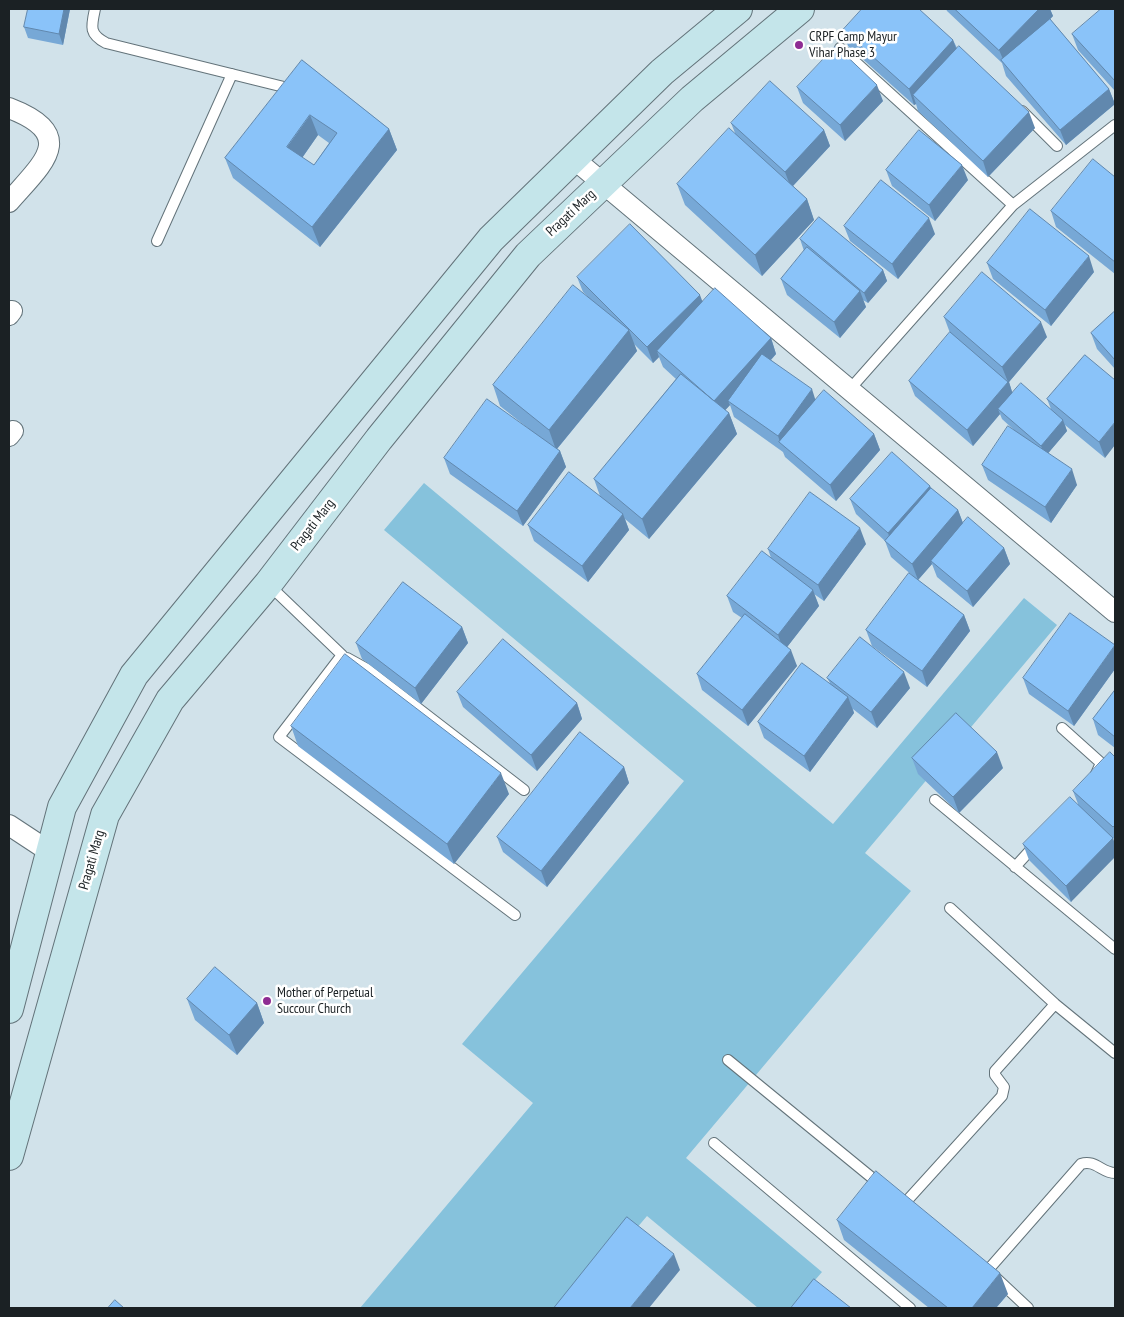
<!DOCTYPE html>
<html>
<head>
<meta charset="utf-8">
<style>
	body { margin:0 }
	#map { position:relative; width:1124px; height:1317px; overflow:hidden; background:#d1e2ea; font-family:"PT Sans Narrow",sans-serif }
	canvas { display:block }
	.frame { position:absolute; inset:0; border:10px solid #1b2124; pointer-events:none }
</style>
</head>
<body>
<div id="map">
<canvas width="1124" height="1317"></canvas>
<div class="frame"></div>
</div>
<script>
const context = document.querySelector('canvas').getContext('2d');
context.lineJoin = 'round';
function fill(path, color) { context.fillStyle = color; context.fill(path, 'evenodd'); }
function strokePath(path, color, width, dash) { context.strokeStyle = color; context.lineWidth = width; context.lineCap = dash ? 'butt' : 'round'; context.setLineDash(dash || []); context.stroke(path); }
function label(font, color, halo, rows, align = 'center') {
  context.font = font + ' "PT Sans Narrow",sans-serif'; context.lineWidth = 5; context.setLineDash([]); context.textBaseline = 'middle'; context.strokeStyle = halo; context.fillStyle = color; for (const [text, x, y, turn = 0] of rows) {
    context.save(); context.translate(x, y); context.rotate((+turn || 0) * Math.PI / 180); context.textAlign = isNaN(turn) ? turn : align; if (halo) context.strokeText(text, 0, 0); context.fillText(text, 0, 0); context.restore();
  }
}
const green = new Path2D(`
	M424,483L833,824L1024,598L1057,625L865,853L911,891L686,1158L822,1272L791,1308H758L647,1216L569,1308H360L533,1103L462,1044L684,781L384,530Z`);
const service = new Path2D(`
	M95,9C91,27 89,34 106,43L284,87
	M840,48L1013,205
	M1022,111L1057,146
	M157,241L232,74
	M850,389L1013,205L1115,125
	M269,585L342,655L279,737L515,915
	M347,658L367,669L524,790
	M1062,728L1101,763L1096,774
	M935,800L1115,949
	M1015,867L1035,845
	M950,908L1055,1004L1115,1053
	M728,1060L882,1186
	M714,1143L910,1308
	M904,1204L1002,1096L1004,1087L995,1075V1071L1055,1004
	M988,1270L1081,1164C1095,1159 1102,1173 1115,1173
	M996,1278L1028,1308`);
const minor = new Path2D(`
	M9,108C79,135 43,163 9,202
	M574,159L1115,612
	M9,315L12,311
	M9,436L13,431
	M9,825L50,852`);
const secondary = new Path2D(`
	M9,1009L62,807L134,675L491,239L662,72L738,9
	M9,1156L105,815L170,700L268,584L379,439L528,255L692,99L800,9`);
const wall = new Path2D(`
	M28,9H70L63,45L28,38L24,27Z
	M946,9H1050L1053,16L1050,19L1109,89L1115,104L1066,145L1006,76L1002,63L947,11Z
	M1115,9V91L1078,50L1072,34Z
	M843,30L953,40L957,48L1035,128L988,177L918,111L916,104L914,105L848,46Z
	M302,60L389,129L397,150L320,247L233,178L225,158ZM318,135L329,143L314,165L302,158Z
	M797,87L883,101L845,141L803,103Z
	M731,123L824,130L830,146L793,186L807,199L814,220L762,276L685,205L677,184L735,133Z
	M886,170L968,180L935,221L892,186Z
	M1115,177V274L1056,227L1051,211Z
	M844,226L935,234L898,279L850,241Z
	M800,239L883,270L887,281L868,303L863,300L866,307L840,338L787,295L781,279L804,251Z
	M987,263L1094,272L1051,326L993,279Z
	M577,277L703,301L771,338L776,354L771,360L816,400L874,434L880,450L836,501L785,457L783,452L734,417L730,405L725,410L729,413L737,434L649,539L625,519L629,530L588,582L534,541L528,525L600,496L594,479L676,379L663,367L659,357L653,363L634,344L637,351L557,449L560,451L566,467L523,526L450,474L444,458L529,429L500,406L493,385L587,296L583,292Z
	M1115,311V369L1097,349L1091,333Z
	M944,317L1047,337L1009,382L1012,392L1051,409L1047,399L1085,355L1105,458L1065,425L1067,431L1048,453L1077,485L1051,523L988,480L982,465L1014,430L1002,419L1000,414L973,446L915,396L909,381L950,333Z
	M930,486L931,488L958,510L963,523L1004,548L1010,564L973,607L937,577L932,564L918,580L964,615L970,631L927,687L872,646L866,630L914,577L891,557L885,541L856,514L850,499Z
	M866,544L824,601L814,594L819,606L787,647L797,666L748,726L702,690L697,674L742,618L733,612L727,596L771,558L768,549Z
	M462,627L468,643L421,704L362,659L356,643Z
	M1115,669L1074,726L1029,694L1023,678Z
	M827,678L910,688L877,728L853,709L854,713L810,772L764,738L758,722L830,683Z
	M1115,690V748L1098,735L1093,719Z
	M457,692L577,703L582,719L537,771L463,707Z
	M291,726L509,794L454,864L298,746Z
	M1115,757V840L1111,836L1071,902L1029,860L1023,844L1078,804L1073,791Z
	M912,758L1003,768L959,813L918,774Z
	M624,767L629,783L547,887L503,852L497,837Z
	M187,999L257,1003L264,1023L237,1055L195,1020Z
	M837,1220L1008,1294L996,1308H929L844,1240Z`);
const shadedWall = new Path2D(`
	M64,9H70L63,45L59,34Z
	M1039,9H1050L1053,16L1006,66L999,50Z
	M953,40L959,56L913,95L916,104L914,105L909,89Z
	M877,85L883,101L845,141L840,125Z
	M1109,89L1115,104L1066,145L1060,130Z
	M1029,112L1035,128L988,177L983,161Z
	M310,115L318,135L295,168L287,147Z
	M389,129L397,150L320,247L312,227Z
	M824,130L830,146L791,188L785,172Z
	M962,165L968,180L935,221L929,205Z
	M807,199L814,220L762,276L755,255Z
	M929,218L935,234L898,279L892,264Z
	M1089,256L1094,272L1051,326L1045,310Z
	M883,270L887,281L868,303L864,293Z
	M860,291L866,307L840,338L834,322Z
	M700,295L706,311L657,351L659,357L653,363L647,347Z
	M1041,322L1047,337L1009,382L1014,398L998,409L1000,414L973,446L967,430L1008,382L1002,367Z
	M629,330L637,351L556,450L549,430Z
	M771,338L776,354L732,403L728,401L730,405L719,417L713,401Z
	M812,389L817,405L780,442L778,436Z
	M729,413L737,434L649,539L642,519Z
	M1063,420L1067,431L1045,457L1041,446Z
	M1115,422V445L1105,458L1099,442Z
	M874,434L880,450L836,501L830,485Z
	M560,451L566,467L523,526L517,511Z
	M1072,469L1077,485L1051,523L1045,507Z
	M930,486L936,502L893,548L888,533Z
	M958,510L964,526L931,561L932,564L918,580L912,564Z
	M623,514L629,530L588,582L582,566Z
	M860,528L866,544L824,601L818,585Z
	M1004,548L1010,564L973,607L967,591Z
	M813,590L819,606L784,651L778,635Z
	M964,615L970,631L927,687L922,671Z
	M462,627L468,643L421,704L415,688Z
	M1115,645V669L1074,726L1068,711Z
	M791,650L797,666L748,726L742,710Z
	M904,672L910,688L877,728L871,712Z
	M848,697L854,713L810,772L804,756Z
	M577,703L582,719L537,771L531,755Z
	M997,752L1003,768L959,813L953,797Z
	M624,767L629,783L547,887L541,871Z
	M501,773L509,794L454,864L447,844Z
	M1113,838L1115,844V857L1071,902L1066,886Z
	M257,1003L264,1023L237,1055L229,1035Z
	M674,1254L680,1270L649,1308H630Z
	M1000,1273L1008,1294L996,1308H972Z`);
const building = new Path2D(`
	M28,9H64L59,34L24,27Z
	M862,9H919L953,40L909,89L843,30Z
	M955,9H1039L999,50Z
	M1101,9H1115V81L1072,34Z
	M1050,19L1109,89L1060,130L1001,60Z
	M836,46L877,85L840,125L797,87Z
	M959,46L1029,112L983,161L913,95Z
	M302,60L389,129L312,227L225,158ZM310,115L337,133L314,165L287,147Z
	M770,81L824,130L785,172L731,123Z
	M729,128L807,199L755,255L677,184Z
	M919,130L962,165L929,205L886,170Z
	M1093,159L1115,177V262L1051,211Z
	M881,180L929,218L892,264L844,226Z
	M1030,209L1089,256L1045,310L987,263Z
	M819,217L883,270L864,293L800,239Z
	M630,224L700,295L647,347L577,277Z
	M807,247L860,291L834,322L781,279Z
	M982,272L1041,322L1002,367L944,317Z
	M573,285L629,330L549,430L493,385Z
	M715,288L771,338L714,401L657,351Z
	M1115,311V360L1091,333Z
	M950,332L1008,382L967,430L909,381Z
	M762,354L812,389L778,436L728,401Z
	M1085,355L1115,380V422L1099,442L1047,399Z
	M681,374L729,413L642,519L594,479Z
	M1021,383L1063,420L1041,446L998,409Z
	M824,390L874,434L830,485L779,442Z
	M487,399L560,451L517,511L444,458Z
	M1008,426L1072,469L1045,507L982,465Z
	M892,452L930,486L888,533L850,499Z
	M569,472L623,514L582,566L528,525Z
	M931,488L958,510L912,564L885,541Z
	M810,492L860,528L818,585L768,549Z
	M968,517L1004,548L967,591L931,561Z
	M762,551L813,590L778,635L727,596Z
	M909,573L964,615L922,671L866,630Z
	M403,582L462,627L415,688L356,643Z
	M1070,613L1115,645L1068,711L1023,678Z
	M745,614L791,650L742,710L697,674Z
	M860,637L904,672L871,712L827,678Z
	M503,639L577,703L531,755L457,692Z
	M345,654L501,773L447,844L291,726Z
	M802,663L848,697L804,756L758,722Z
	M1115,690V737L1093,719Z
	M956,713L997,752L953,797L912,758Z
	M580,732L624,767L541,871L497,837Z
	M1110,752L1115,757V825L1113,827L1073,791Z
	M1070,797L1113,838L1066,886L1023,844Z
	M215,967L257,1003L229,1035L187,999Z
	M876,1171L1000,1273L972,1308H948L837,1220Z
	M627,1217L674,1254L630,1308H554Z
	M814,1279L851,1308H791Z
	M115,1300L124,1308H108Z`);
const markers = [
	[799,45,5,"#8e2c93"],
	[267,1001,5,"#8e2c93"]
];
const poiNames = [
	["CRPF Camp Mayur",809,37],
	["Vihar Phase 3",809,53],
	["Mother of Perpetual",277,993],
	["Succour Church",277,1009]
];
const streetNames = [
	["Pragati Marg",571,213,-43],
	["Pragati Marg",313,525,-52],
	["Pragati Marg",92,860,-74]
];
fill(green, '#86c2dc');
strokePath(service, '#63737a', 12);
strokePath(minor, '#63737a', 22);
strokePath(secondary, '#63737a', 30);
strokePath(service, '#fff', 10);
strokePath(minor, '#fff', 20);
strokePath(secondary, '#c4e5ea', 28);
fill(wall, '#77a8d6');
fill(shadedWall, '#6188ae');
fill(building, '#8ac3f9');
strokePath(building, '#6188ae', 1);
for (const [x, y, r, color] of markers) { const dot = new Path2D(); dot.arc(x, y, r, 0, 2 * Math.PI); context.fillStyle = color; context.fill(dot); strokePath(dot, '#fff', 2); }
label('14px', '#1b2124', '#fff', poiNames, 'left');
label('14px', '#1b2124', '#fff', streetNames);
</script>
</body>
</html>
